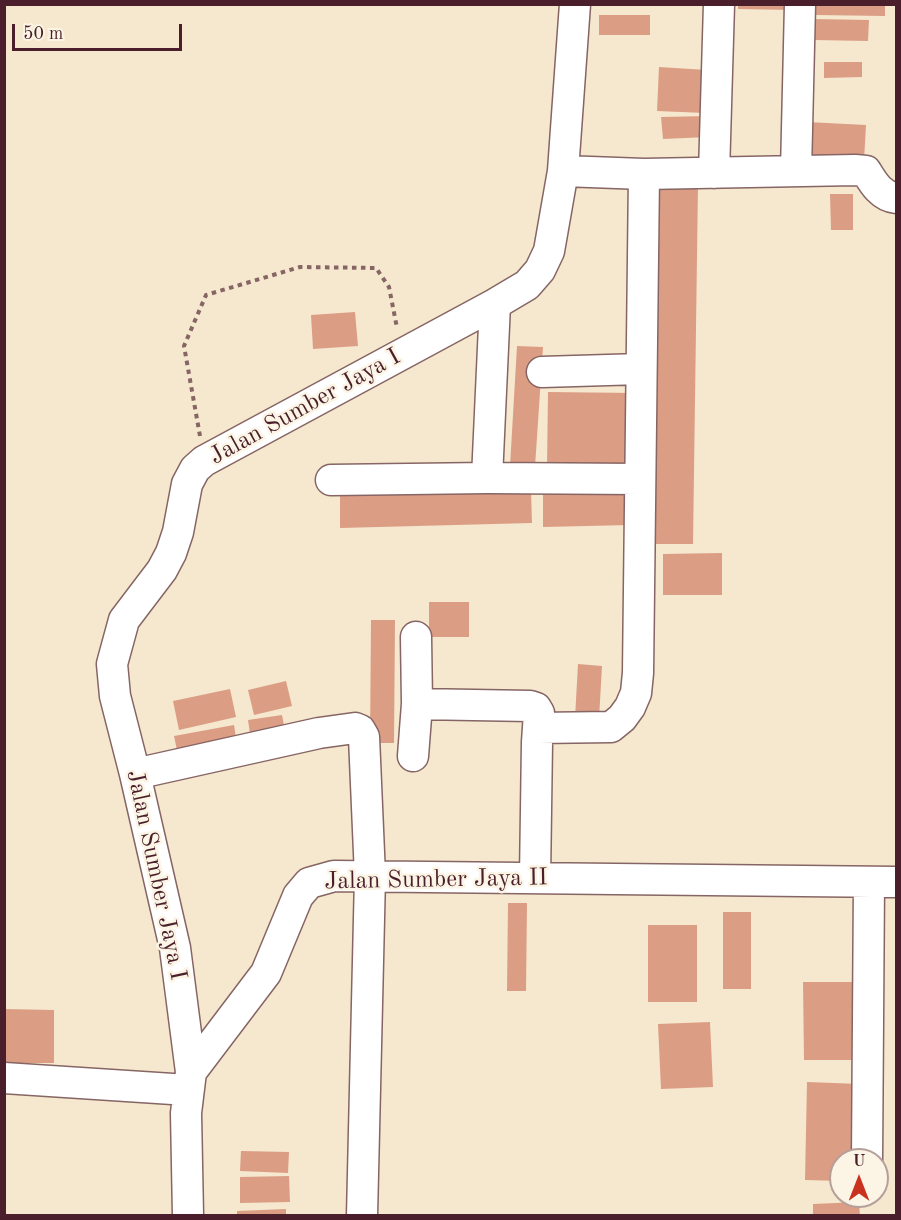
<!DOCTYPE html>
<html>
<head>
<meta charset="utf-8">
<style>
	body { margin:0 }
	#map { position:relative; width:901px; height:1220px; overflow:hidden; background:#f5e8ce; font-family:"Old Standard TT",serif }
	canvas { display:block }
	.frame { position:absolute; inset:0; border:6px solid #4a1f2b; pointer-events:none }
	.north { position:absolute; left:829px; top:1148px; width:60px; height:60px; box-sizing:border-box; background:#fcf5e5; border:2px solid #b59f9b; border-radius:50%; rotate:0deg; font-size:16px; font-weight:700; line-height:24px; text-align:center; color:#4a1f2b }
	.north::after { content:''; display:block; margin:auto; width:21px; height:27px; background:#c8321e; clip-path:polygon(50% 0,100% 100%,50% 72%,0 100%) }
	.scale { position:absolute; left:12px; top:24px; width:170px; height:27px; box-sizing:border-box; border:3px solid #4a1f2b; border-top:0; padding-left:8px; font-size:18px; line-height:21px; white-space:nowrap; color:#4a1f2b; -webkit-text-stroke:4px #fcf5e5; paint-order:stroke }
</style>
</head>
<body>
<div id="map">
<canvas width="901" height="1220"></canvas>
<div class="frame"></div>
<div class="north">U</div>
<div class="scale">50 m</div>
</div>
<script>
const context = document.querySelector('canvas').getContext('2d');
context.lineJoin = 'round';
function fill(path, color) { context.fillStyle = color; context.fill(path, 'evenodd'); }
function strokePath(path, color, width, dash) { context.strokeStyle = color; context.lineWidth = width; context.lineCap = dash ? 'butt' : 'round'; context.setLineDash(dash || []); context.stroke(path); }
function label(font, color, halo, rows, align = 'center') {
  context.font = font + ' "Old Standard TT",serif'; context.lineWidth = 5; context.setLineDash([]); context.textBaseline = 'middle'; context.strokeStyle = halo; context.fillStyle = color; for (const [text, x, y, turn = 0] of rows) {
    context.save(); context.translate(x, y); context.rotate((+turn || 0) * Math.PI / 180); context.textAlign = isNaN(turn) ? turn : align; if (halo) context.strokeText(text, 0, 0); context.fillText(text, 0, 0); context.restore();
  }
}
const building = new Path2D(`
	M738,4H793V10L738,9Z
	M816,4H885V16L816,15Z
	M599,15H650V35H599Z
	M814,19L869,20L868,41L814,40Z
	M824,62H862V77L824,78Z
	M659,67L707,70L705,113L657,111Z
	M708,116V137L663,139L661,117Z
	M807,122L866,125L864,161L806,158Z
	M656,183L698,184L693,544H651Z
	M830,194H853V230H831Z
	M355,312L358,346L313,349L311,315Z
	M517,346L543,347L535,467L510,466Z
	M548,392L635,393L633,468L547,466Z
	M531,490L532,523L340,528V495Z
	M630,490V525L543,527V491Z
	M722,553V595H663V554Z
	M429,602H469V637H429Z
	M371,620H395L394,743H370Z
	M578,664L602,666L599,719L575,718Z
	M286,681L292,706L254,715L248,690Z
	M230,689L236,717L179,730L173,701Z
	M282,715L286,736L251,741L248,720Z
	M234,725L237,744L178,755L174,736Z
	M508,903H527L526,991H507Z
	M723,912H751V989H723Z
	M648,925H697V1002H648Z
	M803,982H855V1060H804Z
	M4,1009L54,1010V1063H4Z
	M710,1022L713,1087L661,1089L658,1024Z
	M807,1082L860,1084L858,1160H841V1181L805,1180Z
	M241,1151L289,1152L288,1173L240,1171Z
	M289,1176L290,1202L240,1203V1177Z
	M859,1202L860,1216H813V1204Z
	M286,1209V1216H237V1211Z`);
const path = new Path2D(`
	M200,436L184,346L206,295L300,267L376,268L389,287L397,328`);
const minor = new Path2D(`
	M563,171L644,174L855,170L866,171C874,184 881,196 896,198
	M796,171L800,4
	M714,173L719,4
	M542,372L641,369
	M487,478L495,304
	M331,480L487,478L640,479
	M416,637L417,704
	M538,728L611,727L622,718L630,707L636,693L638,673L644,174
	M413,756L417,704L530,706L536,708L539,713L537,742L535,878
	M135,774L319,733L355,728L360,730L364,737L370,876L362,1216
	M191,1072L175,948L135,774L115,696L112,664L124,620L162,570L171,553L178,532L187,484L195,469L204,461L495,304L527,285L540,270L549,251L563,171L575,4
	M4,1078L188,1090
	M867,1160L869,882
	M188,1216L186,1113L191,1072L266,973L298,896L309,883L334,876L896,882`);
const streetNames = [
	["Jalan Sumber Jaya I",305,407,-29],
	["Jalan Sumber Jaya I",156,875,78],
	["Jalan Sumber Jaya II",436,880,-1]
];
fill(building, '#dc9d85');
strokePath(minor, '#866564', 33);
strokePath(path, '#866564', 4, [4.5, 4.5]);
strokePath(minor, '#fff', 30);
label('24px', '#4a1f2b', '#fcf5e5', streetNames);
</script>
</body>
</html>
